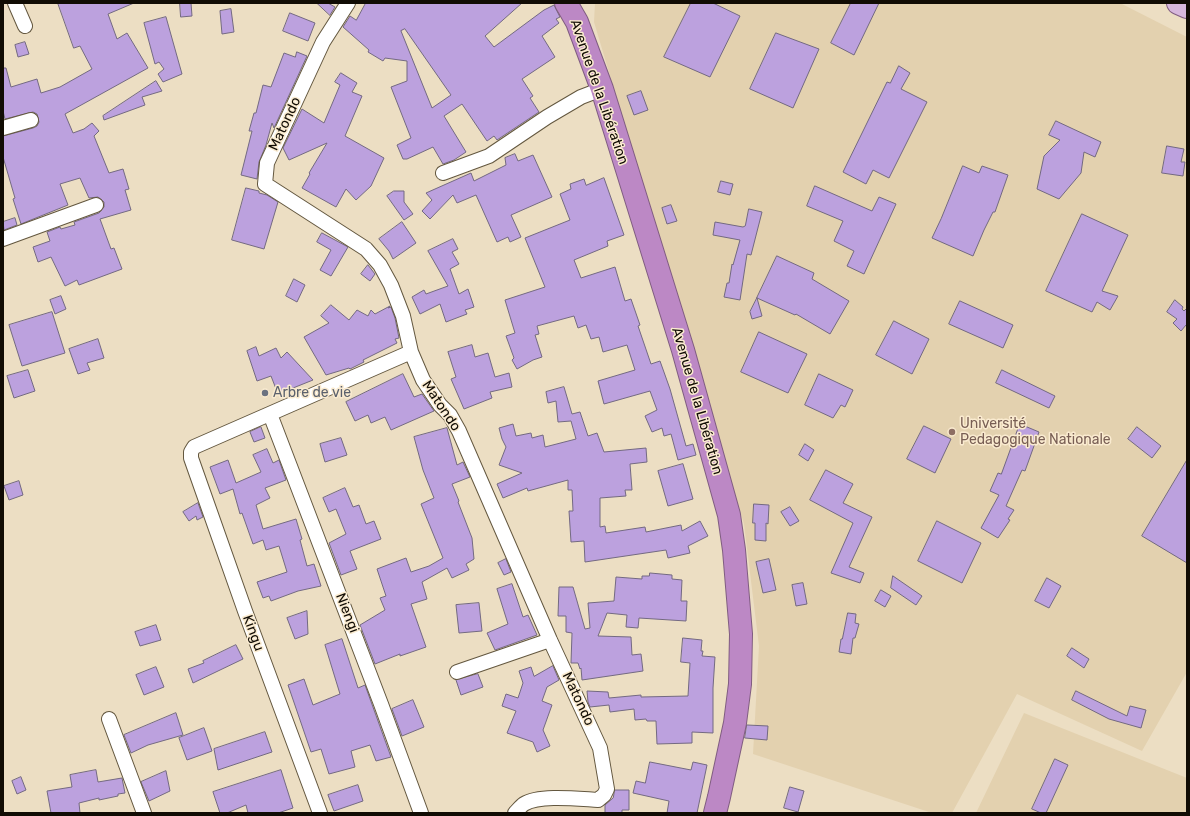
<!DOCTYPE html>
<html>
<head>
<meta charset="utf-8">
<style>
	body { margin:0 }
	#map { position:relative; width:1190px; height:816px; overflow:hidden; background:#ecdec3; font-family:Rubik,sans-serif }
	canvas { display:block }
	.frame { position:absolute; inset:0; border:4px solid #110c04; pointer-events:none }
</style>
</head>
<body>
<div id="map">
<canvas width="1190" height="816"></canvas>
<div class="frame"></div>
</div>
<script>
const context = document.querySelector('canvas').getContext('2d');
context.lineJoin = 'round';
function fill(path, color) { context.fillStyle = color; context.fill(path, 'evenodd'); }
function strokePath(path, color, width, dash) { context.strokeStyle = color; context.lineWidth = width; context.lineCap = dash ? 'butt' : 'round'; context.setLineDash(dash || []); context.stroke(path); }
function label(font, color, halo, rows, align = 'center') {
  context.font = font + ' Rubik,sans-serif'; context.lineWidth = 3; context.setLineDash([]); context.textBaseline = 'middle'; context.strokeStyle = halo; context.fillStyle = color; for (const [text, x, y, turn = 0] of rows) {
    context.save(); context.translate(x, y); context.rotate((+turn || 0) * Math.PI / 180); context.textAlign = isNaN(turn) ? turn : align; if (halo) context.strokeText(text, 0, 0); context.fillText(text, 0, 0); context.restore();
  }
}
const built = new Path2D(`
	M595,3H1120L1187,37V672L1142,751L1017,694L952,813H932L753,754L759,646L744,524L594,22Z
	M1024,713L1187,778V813H976Z`);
const building = new Path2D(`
	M58,3H134L108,14L117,39L127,33L148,68L65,114L73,133L84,129L92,123L99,131L94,136L109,173L123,169L129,189L125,190L131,210L100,219L111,249L114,248L122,269L79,285L77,280L65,286L51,257L38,262L33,247L50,241L47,232L60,227L61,229L75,225L74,222L99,213L104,207V202L98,197L89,198L80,178L60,184L68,205L21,224L13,199L15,198L3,157V136L33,128L37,126L39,122L37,114L33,112L5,119L3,111V68H6L11,87L37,79L41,93L60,87L92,69L80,46L74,48Z
	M180,3H191L192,16L181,17Z
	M317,3H328L335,7L330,15Z
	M366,3H522L485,36L494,47L544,10L554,5L560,17L556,19L559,23L542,36L555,57L522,79L533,96L530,98L539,112L497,140L494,136L487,141L462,104L444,116L466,152L454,160L443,164L433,147L407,159H403L397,145L411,138L391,87L407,81V61L385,58L383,61L368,52L369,50L343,27L350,16L356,20ZM405,29L451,95L432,108L401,31Z
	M691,3H713L740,16L710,77L664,57Z
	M851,3H879L854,55L831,43Z
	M231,9L234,32L222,34L220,11Z
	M290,13L315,23L308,41L283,31Z
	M166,17L182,74L163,82L158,74L164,69L159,62L155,64L144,23Z
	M776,33L819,49L793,108L750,89Z
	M25,42L29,54L18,57L15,45Z
	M297,52L307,56L274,128L272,123L266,145L259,162L257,179L241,175L252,131H249L254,113H256L263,85L271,87L284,53L295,57Z
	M899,66L910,73L901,89L927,102L889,178L873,170L866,184L843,172L887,82L890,83Z
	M341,73L357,83L352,92L362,96L345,136L384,158L371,186L356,200L346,189L336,207L302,188L310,174L309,173L327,143L289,160L283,148L302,109L324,123L340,85L335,82Z
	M156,81L162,91L142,97L145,105L104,120L103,116Z
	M641,91L648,110L634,115L627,96Z
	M1056,121L1101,142L1095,157L1084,152L1081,173L1059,199L1037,189L1044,156L1060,140L1049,135Z
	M1167,146L1184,149L1181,162H1185L1183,176L1162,173Z
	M515,154L518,161L533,155L552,197L511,215L521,237L510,242L508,237L497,242L476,195L457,203L453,195L430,219L422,211L432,200L426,193L471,173L474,181L506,165L505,158Z
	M963,166L979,173L982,166L1008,175L995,212H993L984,230L973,256L932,238L941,219Z
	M604,178L624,235L607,241L608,246L574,260L581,278L615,267L625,301L631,299L640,325L638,326L651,364L660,361L670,389L686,446L693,444L696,455L678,460L671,434L664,436L662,428L652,432L645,416L657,410L650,391L604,404L598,381L635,370L627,345L603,352L599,337L591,339L586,325L578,328L574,316L537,326L539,334L535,335L542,357L533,360L517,369L512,360L514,358L506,336L515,333L505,300L545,287L525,238L570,220L560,194L571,189L570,184L584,179L586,185Z
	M721,181L733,184L730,195L718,192Z
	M815,186L872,211L879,197L896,204L864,274L847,266L854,251L834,241L843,221L807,206Z
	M246,188L259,191V193L267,195L278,202L264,249L232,240Z
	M394,191H404V202L413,214L404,220L387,196Z
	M671,205L677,221L667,224L662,208Z
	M749,209L762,212L751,255L747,254L740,300L724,297L727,283H729L732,264L733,265L740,240L713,235L715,222L743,227L745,226Z
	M1082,214L1128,235L1102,291L1118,296L1110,310L1097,302L1092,312L1046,291Z
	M15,218L17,225L4,230L3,222Z
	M402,222L416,243L393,259L389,251L379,239Z
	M322,233L348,247L331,276L320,270L331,250L317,242Z
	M453,239L458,249L452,252L459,264L450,269L459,294L468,289L474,307L465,310L467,314L446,322L440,304L420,314L412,297L424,290L426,294L448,286L428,251Z
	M777,256L814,273L812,279L849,301L830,334L796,314L795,315L757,298Z
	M368,265L375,274L370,281L361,274Z
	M294,279L305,285L297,302L286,296Z
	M61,296L66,309L55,314L50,300Z
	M757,298L762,316L752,319L750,312Z
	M1175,300L1183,307L1182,309L1184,311L1187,308V326L1186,325L1181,331L1173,323L1177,319L1167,312Z
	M960,301L1013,325L1003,348L949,324Z
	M331,305L349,320L357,310L368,316L371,310L375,314L390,306L388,308L391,307L395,318L399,338L395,339L397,343L363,360L364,362L350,369L349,368L326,375L304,337L329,323L321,316Z
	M52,312L65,353L22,366L9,325Z
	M894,321L929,339L912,374L876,355Z
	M759,332L807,354L788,393L741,372Z
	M98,339L104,358L87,363L90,370L78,374L69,349Z
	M472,345L475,357L488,353L495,377L509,373L512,387L490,392L492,398L464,409L451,379L456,377L448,352Z
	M256,347L259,356L276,348L281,358L287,352L313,380L278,394L271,376L257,381L247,351Z
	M28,370L35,391L14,398L7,376Z
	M1002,370L1055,396L1049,408L996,383Z
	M403,374L414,397L422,394L434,411L391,430L385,417L371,423L368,415L355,421L346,402Z
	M819,374L853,390L845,407L841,405L833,418L805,405Z
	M564,387L572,414L580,412L588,436L597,433L604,452L646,448L647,462L630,464L632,490H625L626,496L600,498V527L605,526L606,533L645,527L646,532L681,525L682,531L700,521L708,536L688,546L690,553L668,558L666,550L585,562L584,541L571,542L569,511H573L572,490H568V480L528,491L527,488L503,498L497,484L522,473L499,465L506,447L502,439L499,428L513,424L516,436L531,433L532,438L543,435L545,447L576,439L571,421L558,422L556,401L548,403L546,392Z
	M1020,424L1039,432L1025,471L1022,470L1006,506L1014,510L1008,519L1010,520L998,538L981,528L999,495L990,491L998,473L1001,474Z
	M924,426L951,439L935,473L907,459Z
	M261,427L265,438L254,442L250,432Z
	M1137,427L1161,446L1152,458L1128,439Z
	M447,428L457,465L463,462L470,477L452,484L459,501L458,502L472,538L474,559L466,564L469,570L452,578L447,568L422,582L427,599L411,604L426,647L400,656V654L375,664L360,625L385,610L380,598L386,596L377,569L406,558L411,572L429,566L443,558L421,504L434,498L423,470L414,437Z
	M341,438L347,455L325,462L320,444Z
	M805,444L814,450L808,461L799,455Z
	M267,449L273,463L279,460L286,480L265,488L270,498L256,505L263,529L296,519L302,539L300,540L307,566L314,564L321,586L298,591L271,601L269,596L263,598L257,582L287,572L279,546L266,550L263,540L253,544L242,513L240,514L233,489L220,494L210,467L228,460L236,483L261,472L253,455Z
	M1187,460V563L1142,536Z
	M683,464L693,499L668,506L658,471Z
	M826,470L853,484L843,503L872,517L849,567L864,573L860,583L831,573L853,523L810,500Z
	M19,481L23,495L9,500L4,486Z
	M345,488L353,507L359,505L366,524L374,521L381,539L350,551L357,569L341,575L329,543L346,534L336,509L329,512L323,498Z
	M198,503L203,517L197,520L196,516L189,521L183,512Z
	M754,504L769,505L768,524L766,523V541L755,540V523H753Z
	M790,507L799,521L790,526L781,512Z
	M937,521L981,543L962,583L918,561Z
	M506,559L511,572L504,575L498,563Z
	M769,559L776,590L763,593L756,562Z
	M650,573L672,575V579L682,580L681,601H687L686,621L639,618L638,628L626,627L627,615L607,613L598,636L631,637L632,655L641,654L643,671L582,680L581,668L580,669L578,663H571L572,633L566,632V616H558L559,587H573L585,629L590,628L588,603L614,601L616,577L642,579V576H649Z
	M893,576L922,596L916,605L891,588Z
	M1047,578L1061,586L1049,608L1035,601Z
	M803,583L807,604L796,606L792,585Z
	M512,584L523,617L528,615L537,635L495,650L487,633L508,624L497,589Z
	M881,590L891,596L885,607L875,601Z
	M479,603L482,631L459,633L456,605Z
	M307,611L308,634L295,639L287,618Z
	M848,613L856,614L855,623L859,624L855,638H853L851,654L839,652L841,639H842Z
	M156,625L161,640L140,646L135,632Z
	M683,638L702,640L701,651H703L702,656L715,657L713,688V733L692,732V743L657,744L656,721H647L646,719L635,720L634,709L610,712L609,705L590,707L588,702L587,691L608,692L609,698L641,695V697L688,696L690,663L681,662Z
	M342,639L358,688L365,685L391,757L376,761L370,745L351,751L355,767L329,774L321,749L311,752L288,685L304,679L313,705L340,694L325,645Z
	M236,645L243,659L193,683L188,669L204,663L203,661Z
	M1072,648L1089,659L1084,668L1067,656Z
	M553,666L559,680L547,687L542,701L552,705L543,730L550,746L537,752L533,742L507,733L516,711L502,706L506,694L518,698L523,683L519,671L531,667L534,676Z
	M156,667L164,687L144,695L136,675Z
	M478,674L483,687L461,695L456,680Z
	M1076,691L1127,716L1130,706L1146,710L1141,728L1109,719L1072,700Z
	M413,700L424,727L402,736L392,709Z
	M176,713L183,735L148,745L131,753L124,735Z
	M747,725L768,726L767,740L745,738Z
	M204,728L212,751L187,760L179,738Z
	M265,732L272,752L218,770L214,749Z
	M1055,759L1068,765L1046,813H1041L1032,809Z
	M650,762L691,770L693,762L707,765L697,813H667L669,801L633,793L636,781L645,783Z
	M96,770L98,782L122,778L125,793L118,794V796L99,800V798L79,803L80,813H51L47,791L72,787L70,775Z
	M281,770L293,808L278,813H248L246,805L227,813H220L213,792Z
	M166,771L170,791L149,801L141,782Z
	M21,777L26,790L17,794L12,781Z
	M358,785L363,801L334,811L328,795Z
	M790,787L804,791L798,812L784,808Z
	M615,790H629V810H622V813H605V805L613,798Z`);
const street = new Path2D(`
	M15,3L25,26
	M348,3L323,42L267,163L265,184L366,249L380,265L391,285L403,316L411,352L423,380L440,405L450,415L459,431L550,640L600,748L607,789L604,795L598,800C580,799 539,794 524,804C521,806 518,810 515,813
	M3,128L31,120
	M443,173L489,156L547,117L581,97L602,89
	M3,239L96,205
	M270,414L381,704L421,813
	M457,672L550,640
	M109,719L144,813
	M320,813L245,611L191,458V452L194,447L411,352`);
const primary = new Path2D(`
	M1178,3L1187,7`);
const highway = new Path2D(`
	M566,3L577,22L602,89L683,350L729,515L734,550L741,634L740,684L735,723L719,797L715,813`);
const markers = [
	[265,393,4,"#6b7280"],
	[952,432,4,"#8d6e63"]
];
const streetNames = [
	["Avenue de la Libération",599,92,71],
	["Matondo",285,124,-65],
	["Avenue de la Libération",697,401,74],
	["Matondo",441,406,56],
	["Niengi",347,613,69],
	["Kingu",253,633,70],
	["Matondo",578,699,65]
];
const worshipNames = [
	["Arbre de vie",273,393]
];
const educationNames = [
	["Université",960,424],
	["Pedagogique Nationale",960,440]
];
fill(built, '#e3d1af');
fill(building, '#bca1de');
strokePath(building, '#736981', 1);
strokePath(street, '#63573f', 16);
strokePath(primary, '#805d81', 24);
strokePath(highway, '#805d81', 24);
strokePath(street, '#fff', 14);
strokePath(primary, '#d7b8dc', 22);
strokePath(highway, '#bc88c5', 22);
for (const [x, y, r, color] of markers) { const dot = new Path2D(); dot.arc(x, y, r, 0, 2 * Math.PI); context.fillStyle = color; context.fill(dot); strokePath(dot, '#faebd0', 1.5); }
label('14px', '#110c04', '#faebd0', streetNames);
label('14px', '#5b616d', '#faebd0', worshipNames, 'left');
label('14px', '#785e54', '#faebd0', educationNames, 'left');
</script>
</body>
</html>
